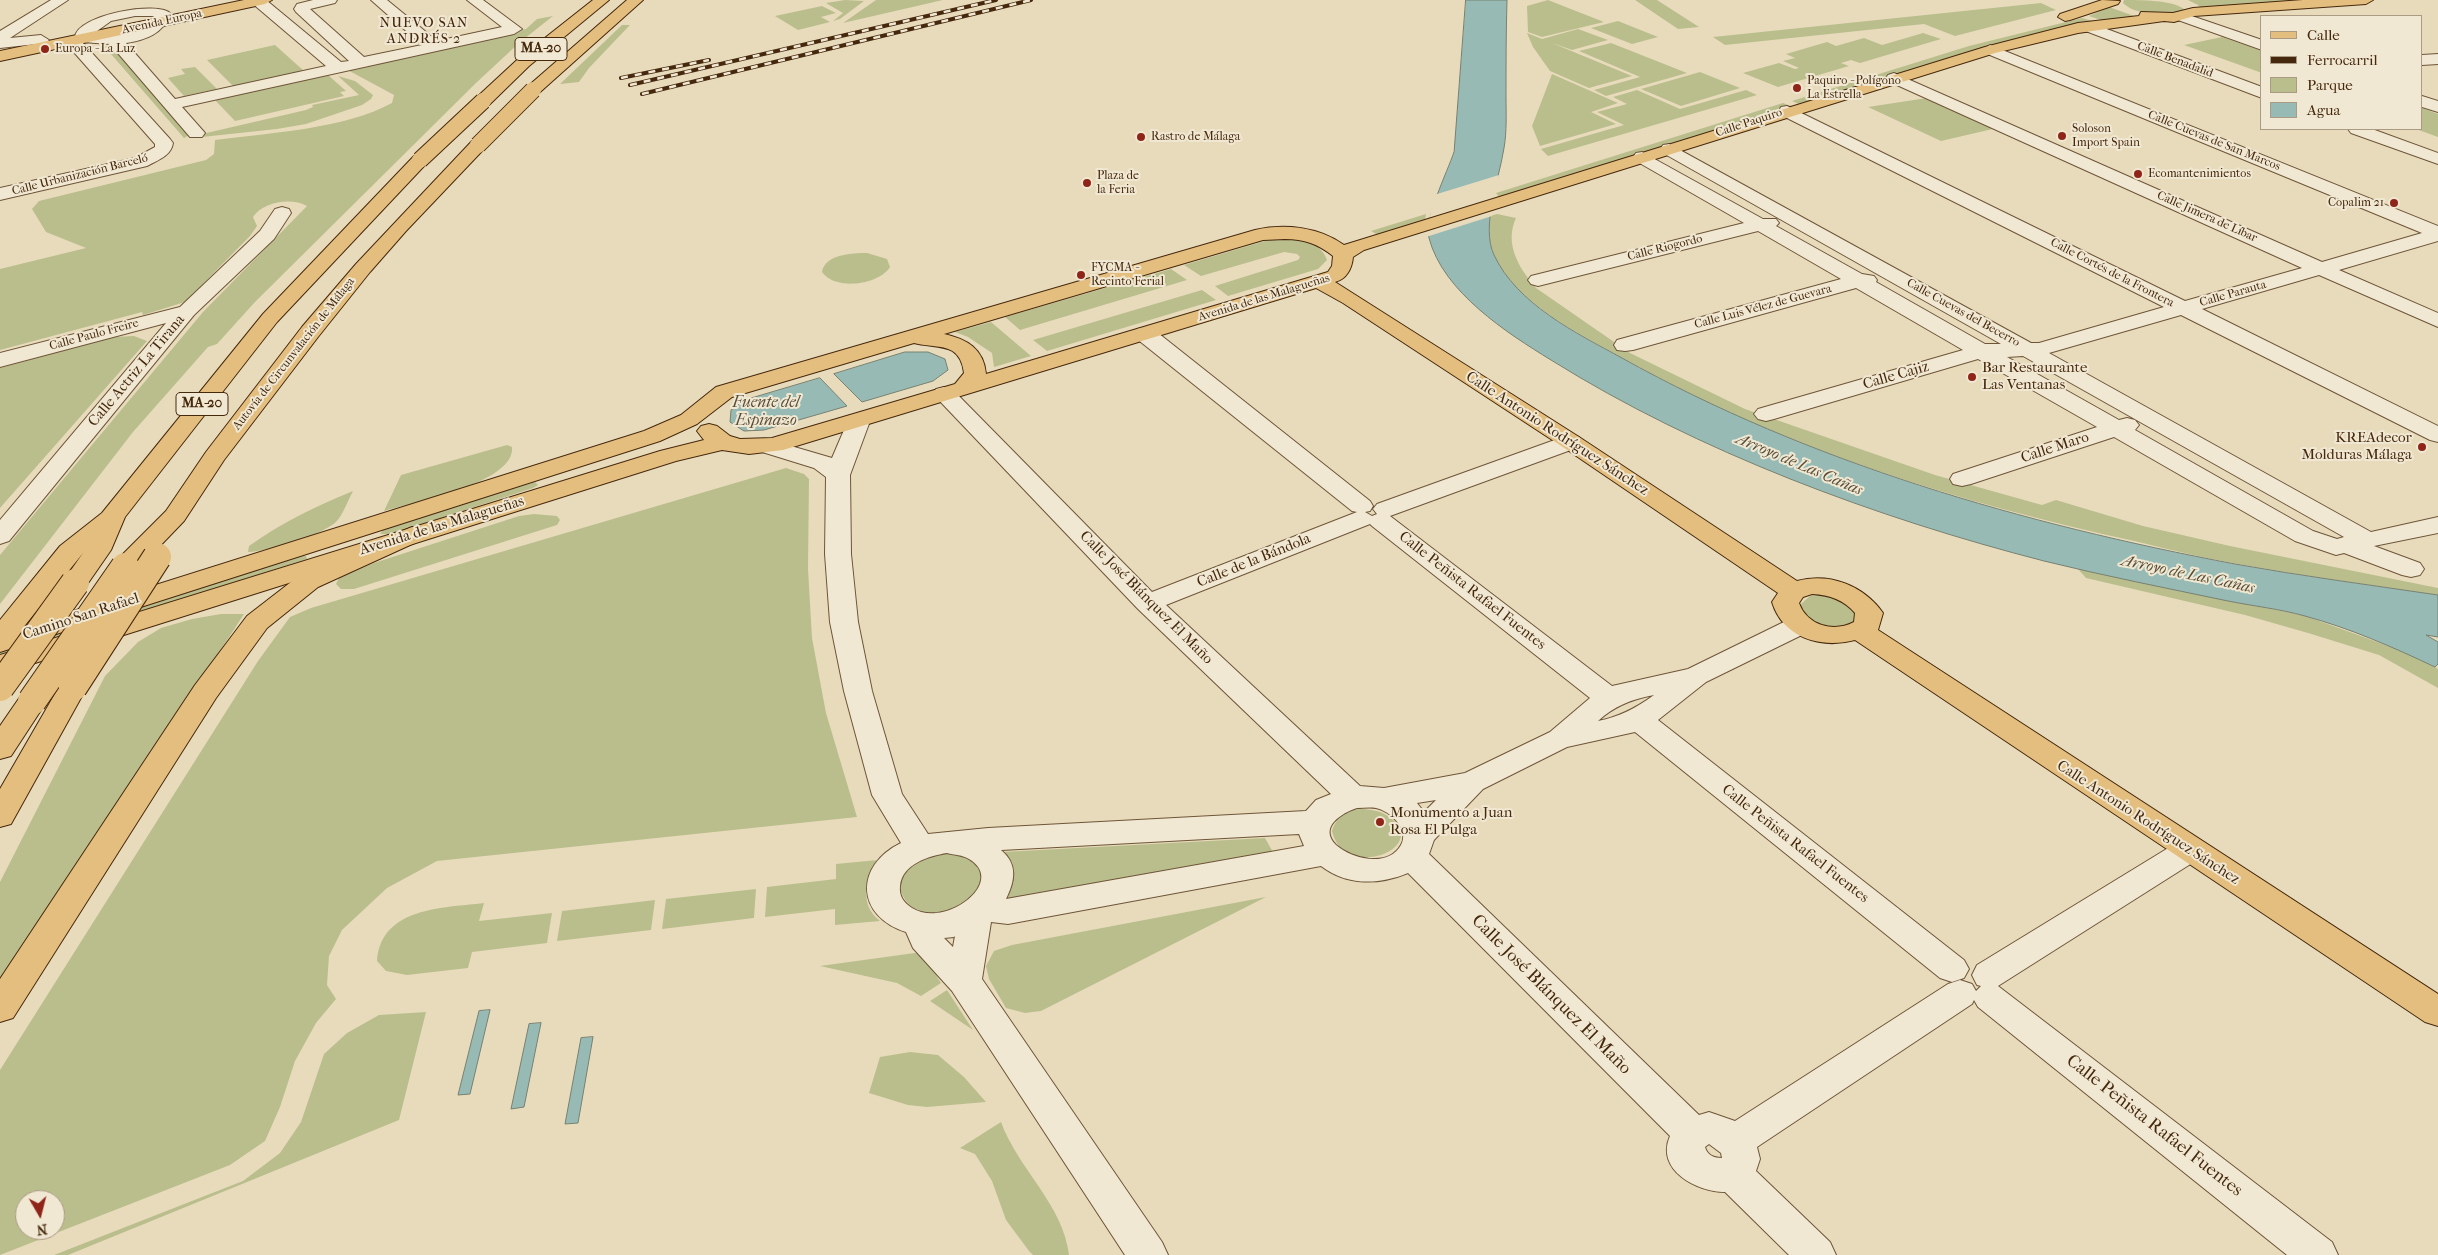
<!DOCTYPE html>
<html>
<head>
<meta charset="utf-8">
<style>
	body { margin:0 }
	#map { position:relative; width:2438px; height:1255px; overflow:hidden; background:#e8dbbb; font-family:"IM FELL French Canon",serif }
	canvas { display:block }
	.legend { position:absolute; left:2260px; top:15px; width:162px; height:115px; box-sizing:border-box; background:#f0e8d3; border:1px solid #ac9b84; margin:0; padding:6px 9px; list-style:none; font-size:15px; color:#46280d }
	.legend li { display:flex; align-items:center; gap:10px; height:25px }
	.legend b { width:25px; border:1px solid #ac9b84 }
	.north { position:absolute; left:15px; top:1190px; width:50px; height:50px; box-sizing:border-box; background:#f0e8d3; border:1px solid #ac9b84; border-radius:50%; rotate:172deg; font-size:14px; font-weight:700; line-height:20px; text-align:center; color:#46280d }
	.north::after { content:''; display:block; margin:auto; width:18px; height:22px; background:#8f2418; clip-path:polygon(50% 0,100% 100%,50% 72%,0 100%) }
</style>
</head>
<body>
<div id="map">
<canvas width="2438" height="1255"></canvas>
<ul class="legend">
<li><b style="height:6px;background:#e4be7e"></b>Calle</li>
<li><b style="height:6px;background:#46280d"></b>Ferrocarril</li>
<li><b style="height:14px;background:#babe8d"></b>Parque</li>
<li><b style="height:14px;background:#97bbb4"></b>Agua</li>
</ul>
<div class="north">N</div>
</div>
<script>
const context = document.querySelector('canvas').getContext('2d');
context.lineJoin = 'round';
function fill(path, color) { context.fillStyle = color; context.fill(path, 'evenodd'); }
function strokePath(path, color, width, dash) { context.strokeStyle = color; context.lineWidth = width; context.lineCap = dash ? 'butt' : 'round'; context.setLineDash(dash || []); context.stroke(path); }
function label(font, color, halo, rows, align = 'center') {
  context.font = font + ' "IM FELL French Canon",serif'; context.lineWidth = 4; context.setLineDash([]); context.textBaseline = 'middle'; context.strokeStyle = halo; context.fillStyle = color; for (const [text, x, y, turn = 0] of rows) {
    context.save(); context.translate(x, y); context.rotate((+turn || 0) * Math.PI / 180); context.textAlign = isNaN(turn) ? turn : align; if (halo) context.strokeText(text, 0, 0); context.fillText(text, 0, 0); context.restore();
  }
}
const green = new Path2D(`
	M845,0L864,1L840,19L833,21L843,13L826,3Z
	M876,0H943L843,23Z
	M1548,0L1604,22L1542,37L1528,32L1527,6Z
	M1635,0H1657L1699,27L1678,29Z
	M2124,0C2141,0 2172,0 2184,9L2179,13C2161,13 2138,17 2123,3Z
	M2188,0H2292L2296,2L2202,10L2198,5Z
	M2041,3L2056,10L1955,36L1924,24L1725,45L1713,37Z
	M822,6L836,13L821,17L830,22L798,30L775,16Z
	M2109,7L2137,17L2107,22L2089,16Z
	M553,16L519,43L476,83L255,302L217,344L208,347L133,432L0,604V555L203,312L307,206C291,197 263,202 253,217L257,226L250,236L185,302L143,315L142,312L0,350V269L86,248L46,232L32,209L39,201L206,160L214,154L215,140C268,133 345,129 392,103L394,95L344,68L526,29L537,19Z
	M2082,18L2100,23L1987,47L1799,104L1792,101L1969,46Z
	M1618,21L1658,37L1632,44L1591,28Z
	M622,25H630L589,68L579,82L560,84Z
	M1578,29L1608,40L1572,50L1552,43L1632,76L1589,88L1550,71L1533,47L1527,33L1542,39Z
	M1923,33L1941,39L1860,63L1851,60L1841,63L1849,66L1778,87L1743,73L1779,63L1795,69L1799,68L1783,61L1795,58L1786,54L1827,42L1836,46L1864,38L1882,45Z
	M2222,37L2262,51V73L2184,45Z
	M1611,43L1687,73L1606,96L1594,90L1640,77L1579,51Z
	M275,45L304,71L233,86L207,60Z
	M104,46H113L191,134L184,138Z
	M195,67L217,89L184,96L168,78L185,74L181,69Z
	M1700,72L1740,88L1681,106L1641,89Z
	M1552,74L1618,103L1591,112L1616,124L1540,146L1532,126Z
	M328,75L346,91L340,92L344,96L235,121L215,100Z
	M338,76L355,81L373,95L371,99L362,105L306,124L277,129L202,137V134L306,110L313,107L312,105L359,95Z
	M1637,90L1680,109L1746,90L1757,95L1548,156L1541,149L1624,125L1597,112L1627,104L1613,97Z
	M1927,98L1997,128L1941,141L1868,107Z
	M1783,103L1791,106L1499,197L1496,193Z
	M2422,108L2438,114V137L2416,129H2422Z
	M1426,214L1425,220L1378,235L1371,231Z
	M1497,214L1516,218C1504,244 1519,268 1536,288L1630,353L1745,409L1935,475L2042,505L2056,500L2143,526L2230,546L2438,588V595C2371,585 2304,576 2238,564C2203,558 2168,549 2134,541C1960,503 1785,449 1628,361C1583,336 1514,303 1493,253C1488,243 1490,228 1490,216Z
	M1291,239C1306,242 1321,243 1327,260L1318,269L1228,296L1215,286L1298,260L1300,257L1297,254L1284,252L1201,276L1184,265L1268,240Z
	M867,253L887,259L890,267C879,285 835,291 822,272C825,254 853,253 867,253Z
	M1171,269L1187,280L1020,330L1005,317Z
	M1202,290L1216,300L1047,351L1033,340Z
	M991,322L1031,356L994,367L992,353L968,337L955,332Z
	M134,336L147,341L0,508V368L114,337Z
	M507,445L512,447C516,483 411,503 384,511L401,475Z
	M786,468L804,474L809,479L808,569L812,638L826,713L857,817L437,861L387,888L342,930L329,956L327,985L336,999L316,1023L295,1061L280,1107L265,1141L230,1165L0,1255V1070L258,661L290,617L311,608ZM25,1200H55V1230H25Z
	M535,482L538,485L533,488L391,534H380L385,528Z
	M353,491C348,500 343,515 336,522C319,536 270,551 248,552L249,546C281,523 316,506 353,491Z
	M534,514L557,516L560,520L557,525L354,589H341L336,584L339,578L374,563L519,516Z
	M297,556H306L307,559L0,657V651Z
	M2078,569L2306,616L2402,651L2435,667L2438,669V688L2379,655L2308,633L2245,615L2086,578Z
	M1818,595H1828L1852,606L1857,617C1845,636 1803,627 1801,604L1810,596Z
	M221,614H244L0,990V882L105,676L138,642L161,628L192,619Z
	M1358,809C1372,809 1384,811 1394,821C1425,851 1343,880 1332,831C1336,817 1345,813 1358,809Z
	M1265,838L1274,854L1006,903C1014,880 1017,873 1002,852Z
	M947,852L971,857L984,872L981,891C971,898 960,908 949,912C912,927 877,879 920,858C928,855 938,854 947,852Z
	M878,860C867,881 858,904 880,921L835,925V909L765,917L767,887L836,879V864Z
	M756,889L754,918L662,929L666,899Z
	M1266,897L1041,1011L1025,1013L1006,1008L989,979L986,966L994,951L1012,945Z
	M655,900L651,930L557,941L562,911Z
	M484,903L479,921L552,913L547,943L472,952L468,968L407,975L386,971L377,961C381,907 443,908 484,903Z
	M922,952L941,983L921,996L897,983L820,966Z
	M947,990L973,1030L930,1001Z
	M426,1012L399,1120L68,1255H54L243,1181L280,1153L301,1122L324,1054L347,1033L379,1015Z
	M910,1052L938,1055L964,1077L986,1102L927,1107L908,1105L869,1093L880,1057Z
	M1001,1122C1018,1169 1063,1204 1069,1255H1033L1029,1251L1006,1220L992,1181L975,1154L960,1148Z`);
const water = new Path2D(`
	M1466,0H1507C1506,32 1506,64 1506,96C1506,113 1507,131 1504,148C1501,167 1495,185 1492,204C1489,219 1487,241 1494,255C1517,304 1576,333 1622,358C1810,463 2024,524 2235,564C2302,576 2370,585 2438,595V637L2426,635L2438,642V664L2435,667C2393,647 2349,628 2305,616C2280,609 2253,606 2228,601C2166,588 2105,576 2044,561C1877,518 1698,452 1551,360C1507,333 1443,292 1429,238C1424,218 1447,173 1454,152Z
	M905,352H928L945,359L948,370L933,381L862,402L834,374Z
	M820,378L847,406L764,430L744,431L730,422L731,410L745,400Z
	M490,1010L470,1094L458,1095L479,1011Z
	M541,1023L524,1107L511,1109L529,1024Z
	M593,1037L578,1123L565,1124L581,1038Z`);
const pier = new Path2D(`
	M1499,175L1492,216L1426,237L1434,195Z`);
const minor = new Path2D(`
	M51,0H68L10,38L41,35L49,40L46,43L0,48V31Z
	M251,0H266L341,62L349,61L296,12L294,9L297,4L313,0H337L335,3L310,9L364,57L422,45L371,0H387L437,41L502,27L467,0H483L522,29L514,34L182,107L205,133L202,137H190L110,44L82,42L170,139L173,143C171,156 158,160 147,166L0,200V188L135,158L155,147V144L64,41L67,38L75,37C77,15 159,0 171,14C162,34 146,40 126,43L175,99L326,66L253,4ZM135,16H155C145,37 113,35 93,34L111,21Z
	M2183,13L2262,40V50L2178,20L2176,17Z
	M2088,22L2262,87V98L2083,30L2080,27Z
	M1990,45L2438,226V241L2339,270L2438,313V327L2319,275L2202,309L2438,426V442L2430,440L2181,315L2049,353L2371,532L2438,517V533L2374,546L2420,563L2424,569L2420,575L2411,577L2402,575L2344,553L2336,555L2295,541L2114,437L1971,484L1962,486L1953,484L1950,479L1953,474L2097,427L1978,359L1774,419L1766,421L1758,419L1754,414L1758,409L1963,350L1856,288L1633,350L1625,351L1617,350L1614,345L1617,340L1841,279L1758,231L1538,286L1531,284L1528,280L1531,276L1744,223L1636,161L1633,157L1636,153L1642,152L1763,219H1776L1779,223L1776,226L1862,274L1874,276L1877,280L1876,282L1985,344H2001L1663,153L1660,149L1663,145L1669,144L2031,343H2039L2164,307L1781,115L1779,111L1781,107L1787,106L2185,301L2302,268L1888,81L1886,78L1888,75L1894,73L2322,262L2422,233L1985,53L1982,50ZM2023,356L2344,537L2337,539L2313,531L2135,430L2139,425L2135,420L2127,418L2119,420L2007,357Z
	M2438,54V64L2422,65V55Z
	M2422,96L2438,101V112L2422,107Z
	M2348,129H2372L2438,153V164L2351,133Z
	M282,207L289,209L291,213L274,239L194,315L9,541L0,544V520L166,323L0,367V353L180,307L260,231L275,209Z
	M1145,328L1153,329L1370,501L1373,506L1370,511L1365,512L1372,516L1377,514L1373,509L1377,504L1563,437L1571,435L1579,437L1583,442L1579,447L1390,516L1612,686L1688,669L1790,619L1800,617L1810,619L1814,625L1810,631L1706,682L1658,720L1964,960L1969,969L1964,978L1952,982L1940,978L1635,732L1567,747L1483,789L1434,840L1429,854L1699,1115L1709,1112L1735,1121L1948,984L1960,980L1972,984L1976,991L1981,986L1977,985L1972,975L1977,965L2178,842L2189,838L2200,842L2205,850L2200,858L1998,986L2332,1242L2338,1255H2287L1978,1007L1974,1000L1972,1004L1757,1147L1760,1159L1756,1171L1830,1242L1836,1255H1789L1725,1192C1697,1192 1655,1170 1670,1136L1408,873C1379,885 1347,886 1321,866L1008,924L991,922L982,979L1162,1242L1168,1255H1125L952,991L913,948L906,932C856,916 854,866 901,843L872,795L844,691L830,622L825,554L826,477L814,468L759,451L755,446L759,441L767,439L832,458L850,416L858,414L866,416L870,421L850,475L851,554L858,622L872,691L902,794L928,834L988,828L1306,811L1316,800L1331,794L1138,609L933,394L936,389L944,387L952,389L1152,592L1357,512L1352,511L1137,339L1134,334L1137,329ZM1370,524L1372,526L1590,698L1550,732L1465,773L1384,788L1360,786L1166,605ZM1654,695C1636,708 1619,717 1598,721C1614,706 1632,699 1654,695ZM1436,800L1424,812L1417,803ZM1357,808C1363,808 1370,807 1376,808C1390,811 1410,829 1401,845C1388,868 1352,859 1336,845C1318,827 1342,813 1357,808ZM1299,834L1304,846L1006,899C1015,881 1018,864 1001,850ZM947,853C954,855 963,855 969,859C1008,882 945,929 912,908C903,902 899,896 900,886C902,864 929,856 947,853ZM955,936L953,947L944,938L954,937ZM1709,1144L1721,1153L1722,1158C1714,1158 1707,1155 1705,1147Z`);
const major = new Path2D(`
	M244,0H272L265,4L0,61V51Z
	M2102,0L2120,1L2118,4L2070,20L2065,21L2058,17L2060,14Z
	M2303,0H2373L2366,4L2194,16L2174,22L2164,21L2078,33L1995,53L1364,250L1353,257C1352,268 1347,279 1335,282L1579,437L1797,581C1830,572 1864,586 1883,613L1878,630L2438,994V1026L2425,1022L1855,640C1821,649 1783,638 1772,602L1778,593L1563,447L1343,303L1316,288L783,450L749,454L722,450L676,461L16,669L6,672L0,670V655L660,451L704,440L697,431L701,426L709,424L717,426L730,436L740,439L772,438L955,384L964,373C960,341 937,349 914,343L732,397L697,424L660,441L0,652V634L644,431L681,415L716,387L1255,230C1284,223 1320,227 1344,245L1985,47L2078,23L2139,16L2141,12L2173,13L2193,8ZM1285,239C1304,239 1318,244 1333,256L1332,266L1328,272L986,374C984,349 967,339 944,334L1263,240ZM1812,594C1830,595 1844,600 1855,613L1854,622C1833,633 1807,625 1799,603L1803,597Z`);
const highway = new Path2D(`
	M593,0H609L529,66L489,105H477L475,101L477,97L517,60Z
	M627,0H643L539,93H527L525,90L527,87Z
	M478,140L484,141L487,145L484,149L406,231L370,272L318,337L224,460L184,521L134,573L125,575L116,573L112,567L116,561L166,511L206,452L302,327L356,264L472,141Z
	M420,155L426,156L429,160L426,164L277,322L125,517L111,550L84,589L75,591L66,589L62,583L83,553L10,644L0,647V620L60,546L102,513L263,314L414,156Z
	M412,527L421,530L425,535L421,540L318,587L267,628L216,698L13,1018L0,1022V979L195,685L247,616L300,575Z
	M73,678L83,680L87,687L11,824L0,827V789L63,680Z
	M32,692L42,694L47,701L11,756L0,759V726L22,694Z`);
const rail = new Path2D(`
	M621,78L709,60
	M630,85L996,0
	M642,94L1031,0`);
const highwayBridgeFar1 = new Path2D(`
	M478,145L533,90
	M420,160L483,101`);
const highwayBridge = new Path2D(`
	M0,687L75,583
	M73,687L157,557
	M32,701L125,567`);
const markers = [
	[45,49,5,"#8f2418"],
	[1797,88,5,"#8f2418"],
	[2062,136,5,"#8f2418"],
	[1141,137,5,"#8f2418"],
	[2138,174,5,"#8f2418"],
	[1087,183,5,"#8f2418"],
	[2394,203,5,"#8f2418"],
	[1081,275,5,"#8f2418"],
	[1972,377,5,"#8f2418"],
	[2422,447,5,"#8f2418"],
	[1380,822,5,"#8f2418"]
];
const farStreetnames = [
	["Avenida Europa",162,22,-12],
	["Calle Benadalid",2175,60,21],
	["Calle Paquiro",1749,123,-18],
	["Calle Cuevas de San Marcos",2214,141,22],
	["Calle Urbanización Barceló",80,175,-14],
	["Calle Jimera de Líbar",2207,217,24],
	["Calle Riogordo",1665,248,-14],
	["Calle Cortés de la Frontera",2112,273,27],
	["Calle Parauta",2233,294,-16],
	["Avenida de las Malagueñas",1264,298,-17],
	["Calle Luis Vélez de Guevara",1763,307,-15],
	["Calle Cuevas del Becerro",1963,313,29],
	["Calle Paulo Freire",94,335,-15],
	["Autovía de Circunvalación de Málaga",294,354,-52]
];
const farPoinames = [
	["Europa - La Luz",55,49],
	["Paquiro - Polígono",1807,81],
	["La Estrella",1807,95],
	["Soloson",2072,129],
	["Import Spain",2072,143],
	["Rastro de Málaga",1151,137],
	["Ecomantenimientos",2148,174],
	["Plaza de",1097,176],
	["la Feria",1097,190],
	["Copalim 21",2384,203,"right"],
	["FYCMA -",1091,268],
	["Recinto Ferial",1091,282]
];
const farNeighbourhoodnames = [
	["NUEVO SAN",424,24],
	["ANDRÉS 2",424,40]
];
const shields = [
	[541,49,52],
	[202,404,52]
];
const shieldNames = [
	["MA-20",541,49],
	["MA-20",202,404]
];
const poiNames = [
	["Bar Restaurante",1982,368],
	["Las Ventanas",1982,385],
	["KREAdecor",2412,438,"right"],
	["Molduras Málaga",2412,455,"right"],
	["Monumento a Juan",1390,813],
	["Rosa El Pulga",1390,830]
];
const streetNames = [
	["Calle Actriz La Tirana",137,371,-50],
	["Calle Cajiz",1896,376,-16],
	["Calle Antonio Rodríguez Sánchez",1557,434,33],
	["Calle Maro",2055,448,-18],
	["Avenida de las Malagueñas",442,526,-17],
	["Calle de la Bándola",1254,561,-22],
	["Calle Peñista Rafael Fuentes",1472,591,38],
	["Calle José Blánquez El Maño",1146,598,45],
	["Camino San Rafael",81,617,-18],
	["Calle Antonio Rodríguez Sánchez",2148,823,33],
	["Calle Peñista Rafael Fuentes",1795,844,38]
];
const waterNames = [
	["Fuente del",766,403],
	["Espinazo",766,421],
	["Arroyo de Las Cañas",1799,465,23],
	["Arroyo de Las Cañas",2188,575,12]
];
const nearStreetnames = [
	["Calle José Blánquez El Maño",1551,995,45],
	["Calle Peñista Rafael Fuentes",2154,1126,38]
];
fill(green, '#babe8d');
fill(water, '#97bbb4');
strokePath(water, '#778071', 1);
fill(pier, '#e8dbbb');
strokePath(minor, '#6e5538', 2);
strokePath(major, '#46280d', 2);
strokePath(highway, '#46280d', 2);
fill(minor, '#f0e8d3');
fill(major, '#e4be7e');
fill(highway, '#e4be7e');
strokePath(rail, '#46280d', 4);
strokePath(rail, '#f0e8d3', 2.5, [7]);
strokePath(highwayBridgeFar1, '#46280d', 18, []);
strokePath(highwayBridge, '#46280d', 30, []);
strokePath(highwayBridgeFar1, '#e4be7e', 16);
strokePath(highwayBridge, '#e4be7e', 28);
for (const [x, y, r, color] of markers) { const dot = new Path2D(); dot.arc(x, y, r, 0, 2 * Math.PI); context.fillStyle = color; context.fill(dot); strokePath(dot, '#f0e8d3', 2); }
label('12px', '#46280d', '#f0e8d3', farStreetnames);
label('12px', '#46280d', '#f0e8d3', farPoinames, 'left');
context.letterSpacing = '1px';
label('14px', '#46280d', '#f0e8d3', farNeighbourhoodnames);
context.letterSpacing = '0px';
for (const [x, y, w] of shields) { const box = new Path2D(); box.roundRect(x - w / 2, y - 11.5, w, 23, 4); context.fillStyle = '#f0e8d3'; context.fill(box); strokePath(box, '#46280d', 1); }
label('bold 14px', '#46280d', null, shieldNames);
label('15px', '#46280d', '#f0e8d3', poiNames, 'left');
label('15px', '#46280d', '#f0e8d3', streetNames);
label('italic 16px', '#5a4d37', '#f0e8d3', waterNames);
label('18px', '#46280d', '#f0e8d3', nearStreetnames);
</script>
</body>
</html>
